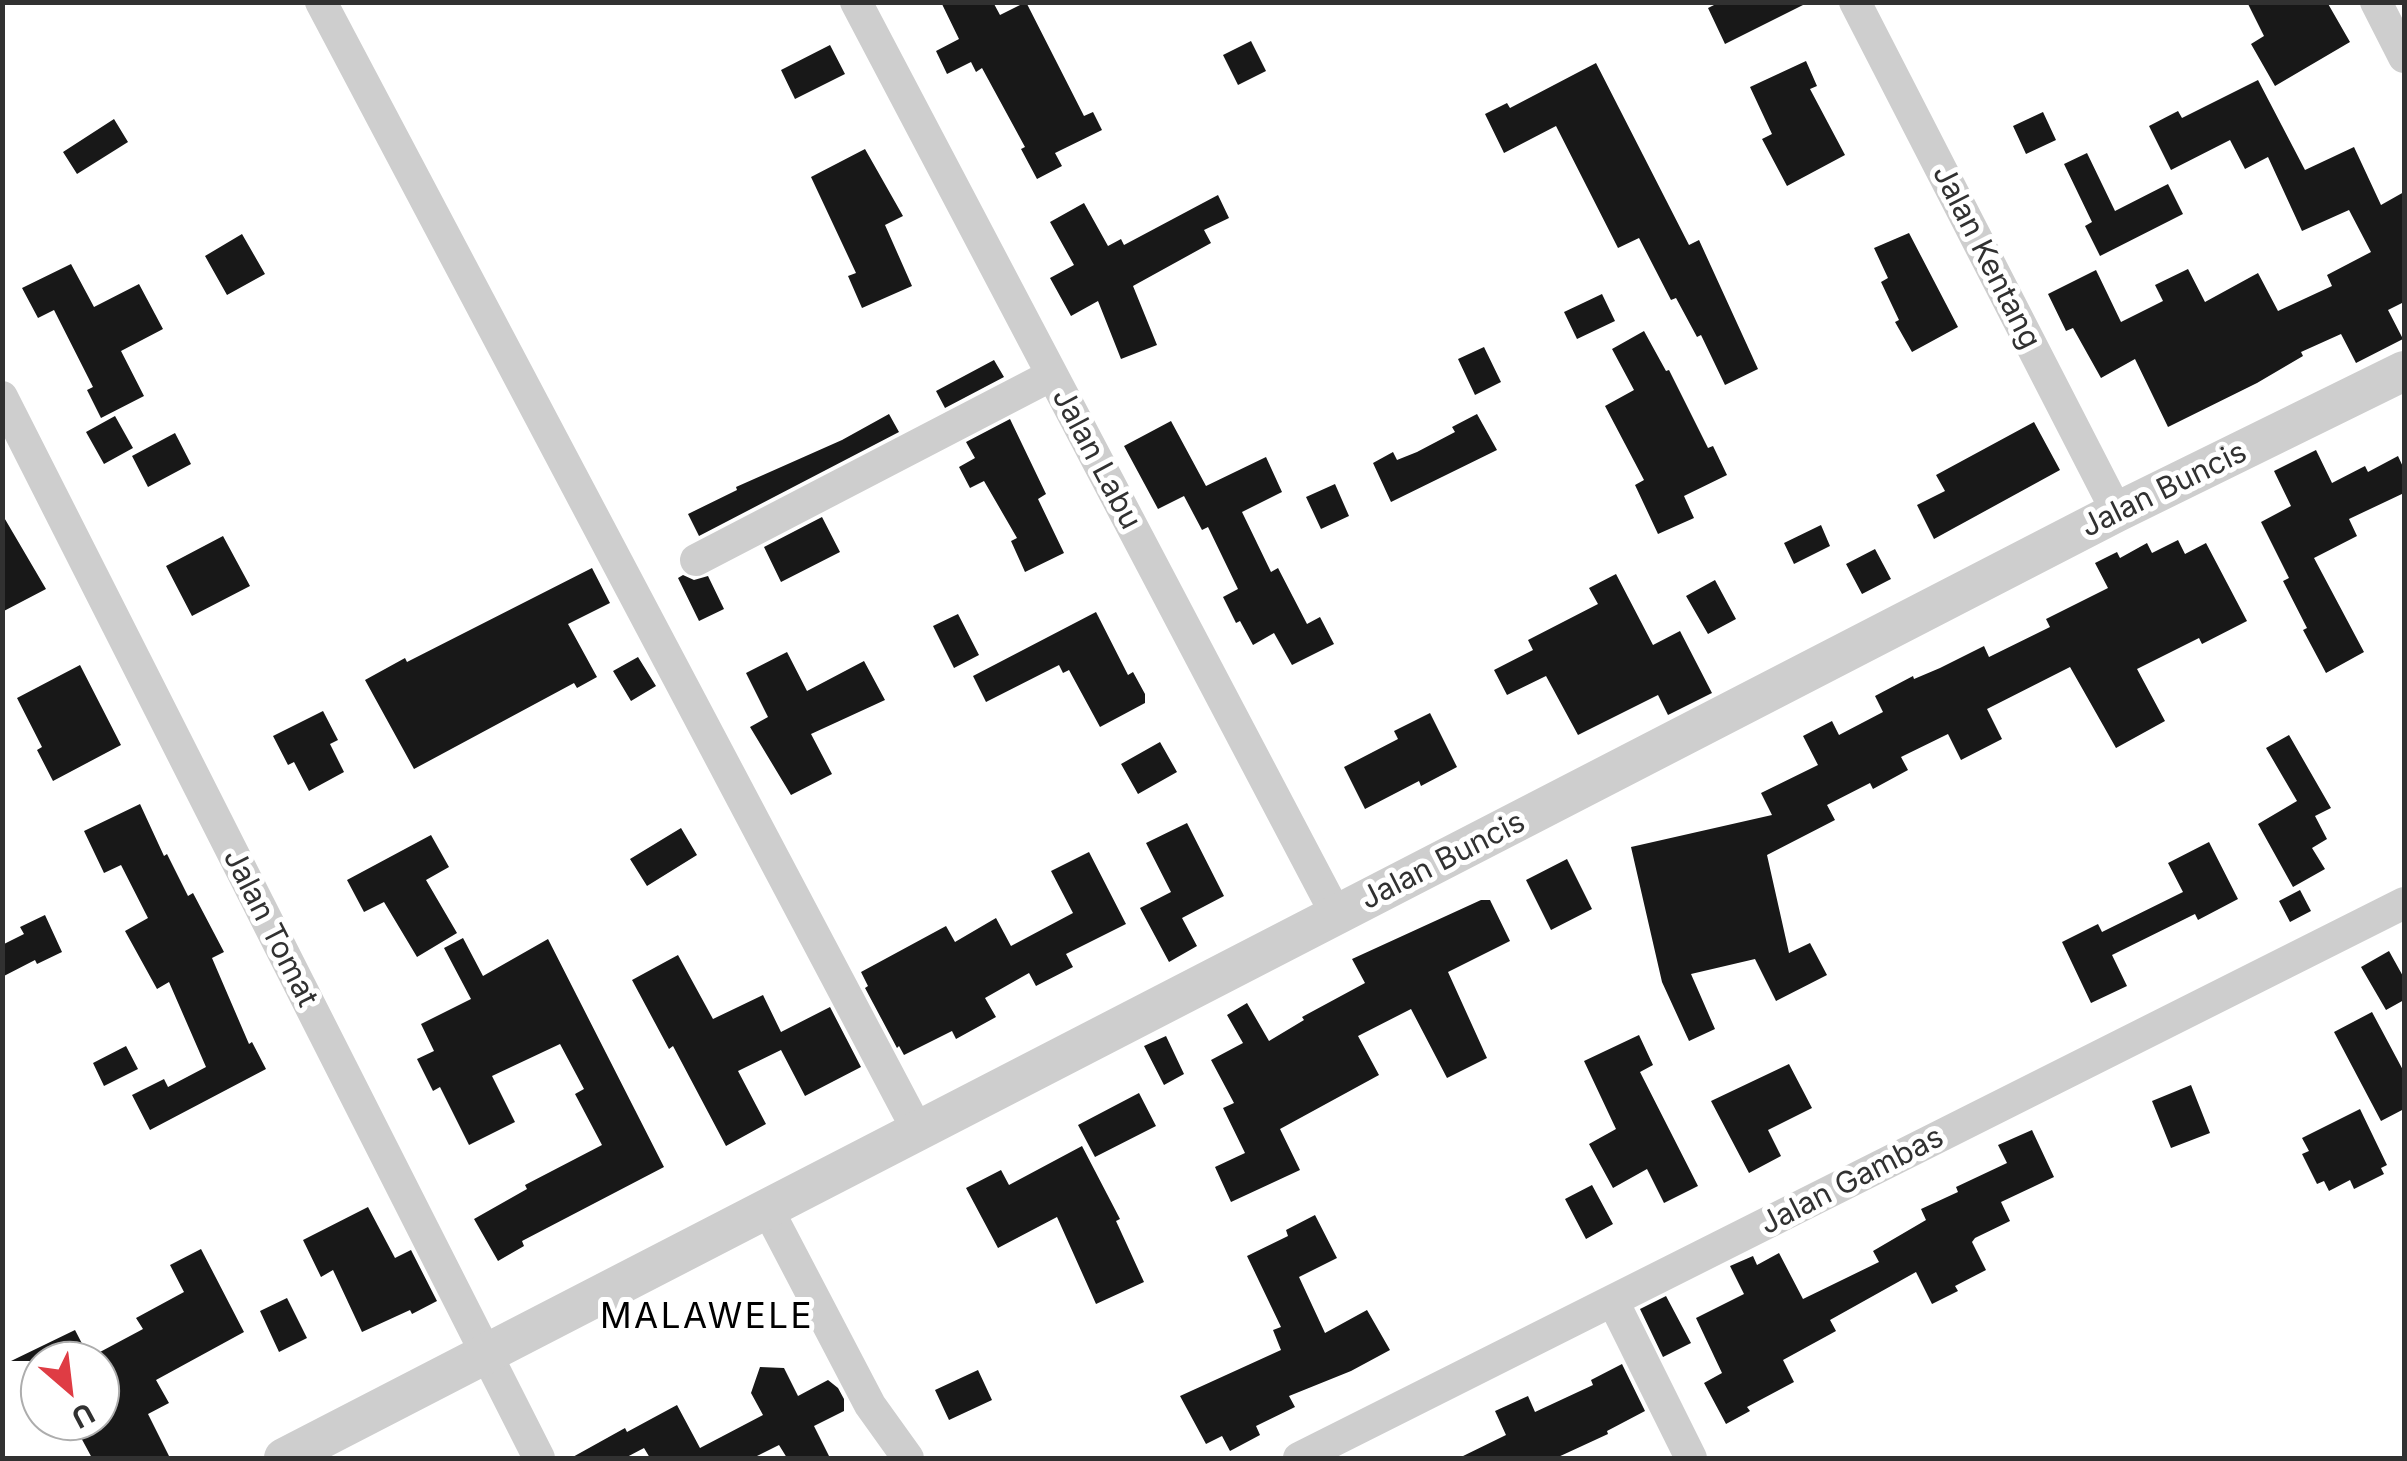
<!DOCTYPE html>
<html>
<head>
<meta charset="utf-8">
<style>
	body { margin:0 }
	#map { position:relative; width:2407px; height:1461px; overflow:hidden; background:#fff; font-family:Inter,sans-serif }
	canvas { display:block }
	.frame { position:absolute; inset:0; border:5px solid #313131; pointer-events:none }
	.north { position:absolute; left:20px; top:1341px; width:100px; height:100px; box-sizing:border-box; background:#fff; border:2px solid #adadad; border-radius:50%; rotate:152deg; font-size:28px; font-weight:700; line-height:40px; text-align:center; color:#313131 }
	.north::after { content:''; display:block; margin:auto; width:35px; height:45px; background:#df3c44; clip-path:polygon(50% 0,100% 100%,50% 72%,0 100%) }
</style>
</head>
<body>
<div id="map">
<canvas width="2407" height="1461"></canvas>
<div class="frame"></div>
<div class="north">U</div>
</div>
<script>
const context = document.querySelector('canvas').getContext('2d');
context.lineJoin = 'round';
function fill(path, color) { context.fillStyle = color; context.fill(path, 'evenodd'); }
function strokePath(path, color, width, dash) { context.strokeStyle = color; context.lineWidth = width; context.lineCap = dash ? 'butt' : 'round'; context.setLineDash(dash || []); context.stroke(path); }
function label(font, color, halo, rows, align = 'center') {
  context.font = font + ' Inter,sans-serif'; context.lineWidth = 10; context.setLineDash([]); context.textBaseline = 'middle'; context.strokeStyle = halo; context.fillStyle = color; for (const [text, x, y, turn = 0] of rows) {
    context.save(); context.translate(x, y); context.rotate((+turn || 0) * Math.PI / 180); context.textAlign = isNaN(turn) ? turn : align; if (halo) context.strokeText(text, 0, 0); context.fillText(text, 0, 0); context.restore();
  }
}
const building = new Path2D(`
	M941,2H993L1000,15L1026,2L1084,116L1093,112L1102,130L1055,153L1062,166L1037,179L1021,149L1025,147L982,68L976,72L971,62L947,74L936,51L959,39Z
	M1720,2H1809L1725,44L1708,8Z
	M2247,2H2327L2350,42L2275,86L2251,44L2264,36Z
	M1251,41L1266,71L1238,85L1223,55Z
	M830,45L845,74L795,99L781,70Z
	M1806,61L1817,86L1810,89L1845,155L1787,186L1762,139L1772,134L1750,87Z
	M1596,63L1689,245L1699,240L1758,369L1725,385L1701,335L1697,337L1676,298L1671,300L1639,238L1618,248L1556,126L1504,153L1485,114L1507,103L1510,108Z
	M2258,80L2305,170L2354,147L2381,205L2404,192V302L2388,310L2403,339L2356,363L2341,334L2301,352L2303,356L2257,383L2168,427L2135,359L2101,378L2073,328L2066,331L2048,294L2096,270L2121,322L2163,301L2155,285L2188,269L2205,302L2258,273L2278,311L2332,286L2327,275L2371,252L2349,210L2302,231L2268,157L2245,169L2230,140L2171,170L2149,126L2178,111L2182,118Z
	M2043,112L2056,140L2026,154L2013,126Z
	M114,119L128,142L77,174L63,152Z
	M865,149L903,216L885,225L912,286L862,308L848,276L856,273L811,177Z
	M2087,153L2115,211L2168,184L2183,214L2100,256L2085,226L2092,222L2064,164Z
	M1218,195L1229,218L1204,230L1211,243L1133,286L1157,345L1121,359L1098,301L1071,316L1050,278L1074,265L1050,222L1084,203L1108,246L1121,239L1124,245Z
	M1909,233L1958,327L1912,352L1895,322L1899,320L1881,282L1888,278L1874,248Z
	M242,234L265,274L227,295L205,256Z
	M71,264L94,307L139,284L163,329L121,351L144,396L101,418L87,390L93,387L54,310L38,318L22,288Z
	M1602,294L1615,321L1577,339L1564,312Z
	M1644,331L1666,371L1669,370L1708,448L1713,446L1727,475L1684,496L1694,518L1658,534L1635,485L1644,480L1605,406L1634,390L1612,349Z
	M1484,347L1501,382L1475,395L1458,359Z
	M994,360L1004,377L945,408L936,391Z
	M889,414L899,432L699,536L688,514L737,490L736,487L842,440Z
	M1477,414L1497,450L1391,502L1373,463L1393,452L1397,460L1417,452L1455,432L1452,427Z
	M115,416L133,448L104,464L86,432Z
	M1010,419L1046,494L1038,499L1064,553L1025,572L1011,541L1017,538L984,481L970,488L959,467L975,458L966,442Z
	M1171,421L1206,486L1266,457L1282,492L1242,512L1271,572L1278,568L1307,624L1320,617L1334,644L1292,665L1274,633L1253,645L1240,621L1236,623L1223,597L1238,589L1208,527L1202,530L1184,496L1158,509L1124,446Z
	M2034,422L2060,470L1934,539L1917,505L1945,491L1936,475Z
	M175,433L191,464L148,487L132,456Z
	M2316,450L2332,483L2365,466L2368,472L2398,456L2404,469V493L2349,519L2357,536L2314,558L2364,652L2326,673L2303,630L2307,628L2283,581L2289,578L2261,522L2291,506L2274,471Z
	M1335,484L1349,516L1321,529L1306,497Z
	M2,514L46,589L2,612Z
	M822,517L840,552L781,582L764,547Z
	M1821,525L1830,546L1794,564L1784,543Z
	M223,536L250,586L192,616L166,566Z
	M2178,540L2185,554L2206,543L2247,621L2202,644L2199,638L2137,669L2165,721L2116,748L2070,667L1987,709L2002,739L1961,760L1948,734L1901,757L1908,770L1873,789L1870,783L1827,805L1835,820L1767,855L1789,953L1810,943L1827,975L1776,1001L1755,959L1691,974L1715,1029L1689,1041L1662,982L1631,847L1772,815L1761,793L1818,765L1803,736L1832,721L1839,735L1883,712L1875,696L1913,676L1914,679L1940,668L1984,646L1989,657L2050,627L2046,619L2108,588L2095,563L2117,552L2120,558L2147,543L2152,553Z
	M1875,549L1891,579L1862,594L1846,564Z
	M592,568L610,603L568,624L597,677L577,688L574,683L414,769L365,680L405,658L407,662Z
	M1616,574L1653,645L1680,631L1712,693L1668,715L1658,695L1578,735L1546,676L1507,695L1494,670L1533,650L1528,640L1598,604L1589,588Z
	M683,575L694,580L708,576L724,609L699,621L678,578Z
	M1715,580L1736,619L1708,634L1686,596Z
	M1096,612L1128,675L1133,672L1145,694V703L1100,727L1069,670L1063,673L1059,665L986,702L973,676Z
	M958,614L979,655L954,668L933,626Z
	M787,652L807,691L864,661L885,700L811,734L832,774L791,795L750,727L768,717L746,673Z
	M638,657L656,686L631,701L613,671Z
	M80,665L121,745L53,781L37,750L42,747L17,698Z
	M323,711L338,740L330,744L344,772L309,791L294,762L288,765L273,736Z
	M1430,713L1457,767L1421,786L1419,781L1365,809L1344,767L1398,739L1394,731Z
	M2289,735L2331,808L2315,816L2327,839L2312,848L2325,869L2293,887L2258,824L2297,801L2266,748Z
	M1160,742L1177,772L1138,794L1121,764Z
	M140,804L164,856L167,854L188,896L193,893L224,952L212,958L249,1044L252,1042L266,1069L150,1130L132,1095L164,1079L168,1087L206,1067L169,982L157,989L125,931L148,918L121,865L104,873L84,831Z
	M1187,823L1224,896L1182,918L1197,946L1169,962L1140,908L1171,892L1146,843Z
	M681,828L697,855L647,886L630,859Z
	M431,835L449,867L426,880L457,933L417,957L384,902L364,912L347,880Z
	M2209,842L2238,899L2198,920L2195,914L2112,955L2127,986L2091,1003L2062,942L2098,924L2102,932L2183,892L2168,863Z
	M1089,852L1126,924L1066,954L1073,967L1036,986L1029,973L985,998L996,1017L956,1039L952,1031L904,1055L899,1046L897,1048L865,988L868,986L861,972L946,926L955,942L996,918L1011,946L1073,913L1051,871Z
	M1567,859L1592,909L1551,930L1526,880Z
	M2300,890L2311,911L2290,922L2279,901Z
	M1481,900H1490L1510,941L1448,972L1487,1058L1447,1078L1411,1009L1358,1036L1379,1075L1280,1129L1300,1170L1231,1202L1215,1167L1245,1153L1223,1108L1234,1103L1211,1060L1243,1043L1227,1015L1247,1003L1269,1041L1304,1020L1302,1017L1365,983L1352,959Z
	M45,915L62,952L37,964L35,960L2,977V945L24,934L20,927Z
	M463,938L483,976L548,939L664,1167L522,1241L524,1246L498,1261L474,1219L527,1189L525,1185L602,1145L575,1094L584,1089L560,1044L492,1076L515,1122L469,1145L440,1087L433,1091L417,1059L434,1051L421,1024L471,999L444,948Z
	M2389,951L2404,978V1000L2386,1010L2361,967Z
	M678,955L713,1019L763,995L781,1032L830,1007L861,1067L805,1096L781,1050L738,1071L766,1124L726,1146L673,1046L669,1049L632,980Z
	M2372,1012L2404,1072V1109L2381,1121L2334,1032Z
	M1639,1035L1653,1065L1640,1072L1698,1186L1664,1203L1647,1169L1613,1188L1589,1144L1616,1129L1584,1061Z
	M1166,1036L1184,1074L1164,1085L1144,1046Z
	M126,1046L138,1069L104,1086L93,1063Z
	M1789,1064L1812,1108L1768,1130L1781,1156L1749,1173L1711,1101Z
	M2191,1085L2210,1133L2171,1148L2152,1101Z
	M1139,1093L1156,1126L1095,1157L1078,1125Z
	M2360,1109L2387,1165L2381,1168L2384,1174L2354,1189L2350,1180L2329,1191L2324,1181L2317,1184L2302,1154L2309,1151L2302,1138Z
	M2032,1130L2054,1177L2001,1202L2010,1221L1975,1238L1972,1242L1986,1270L1955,1286L1958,1291L1932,1304L1916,1272L1830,1320L1836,1331L1783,1360L1794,1382L1747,1407L1750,1411L1726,1424L1704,1383L1722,1373L1696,1318L1744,1294L1730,1266L1753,1256L1757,1265L1779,1253L1803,1299L1879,1262L1873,1251L1926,1220L1921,1209L1958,1192L1956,1187L2007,1163L1998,1145Z
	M1082,1146L1120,1219L1116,1221L1144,1282L1096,1304L1057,1217L998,1248L966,1188L1001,1170L1009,1185Z
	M1592,1185L1613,1224L1586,1239L1565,1199Z
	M368,1207L395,1258L411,1250L437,1301L412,1314L410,1310L362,1332L333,1270L321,1277L303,1240Z
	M1315,1215L1337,1258L1299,1277L1325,1333L1367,1310L1390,1350L1351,1371L1289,1396L1295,1407L1256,1426L1260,1435L1230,1451L1222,1436L1206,1444L1180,1396L1281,1350L1273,1330L1281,1327L1247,1256L1288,1236L1286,1230Z
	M201,1249L244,1332L156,1380L169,1403L148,1414L170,1458H92L72,1421H100V1352L143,1329L136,1318L184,1292L170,1265Z
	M1666,1296L1691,1343L1663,1357L1640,1309Z
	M287,1298L307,1338L279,1352L260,1311Z
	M75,1330L91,1361H11Z
	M1622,1364L1645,1411L1607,1431L1608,1434L1556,1458H1459L1506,1435L1495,1411L1528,1396L1535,1412L1593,1385L1591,1380Z
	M760,1367L784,1368L798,1396L828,1380L838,1388L844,1399V1411L814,1426L830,1458H787L779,1445L753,1458H650L644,1448L625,1458H571L625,1428L627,1432L677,1405L700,1448L763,1415L751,1393Z
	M978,1370L992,1400L949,1420L935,1390Z`);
const minor = new Path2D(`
	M321,2L919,1133
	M856,2L1337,916
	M1855,2L2117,512
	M2376,2L2404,57
	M2,397L539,1458
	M696,560L1052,375
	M768,1210L870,1405L908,1458
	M1613,1301L1691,1458
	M1299,1458L2404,903`);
const tertiary = new Path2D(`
	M284,1458L2117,512L2404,371`);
const streetNames = [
	["Jalan Kentang",1986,257,63],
	["Jalan Labu",1096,459,62],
	["Jalan Buncis",2164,490,-26],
	["Jalan Buncis",1443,861,-27],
	["Jalan Tomat",270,928,63],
	["Jalan Gambas",1852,1181,-27]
];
const quarterNames = [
	["MALAWELE",707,1317]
];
fill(building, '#181818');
strokePath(minor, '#cecece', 32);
strokePath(tertiary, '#cecece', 40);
label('30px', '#313131', '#fff', streetNames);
context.letterSpacing = '2.5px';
label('35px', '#000', '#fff', quarterNames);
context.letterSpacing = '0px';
</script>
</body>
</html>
